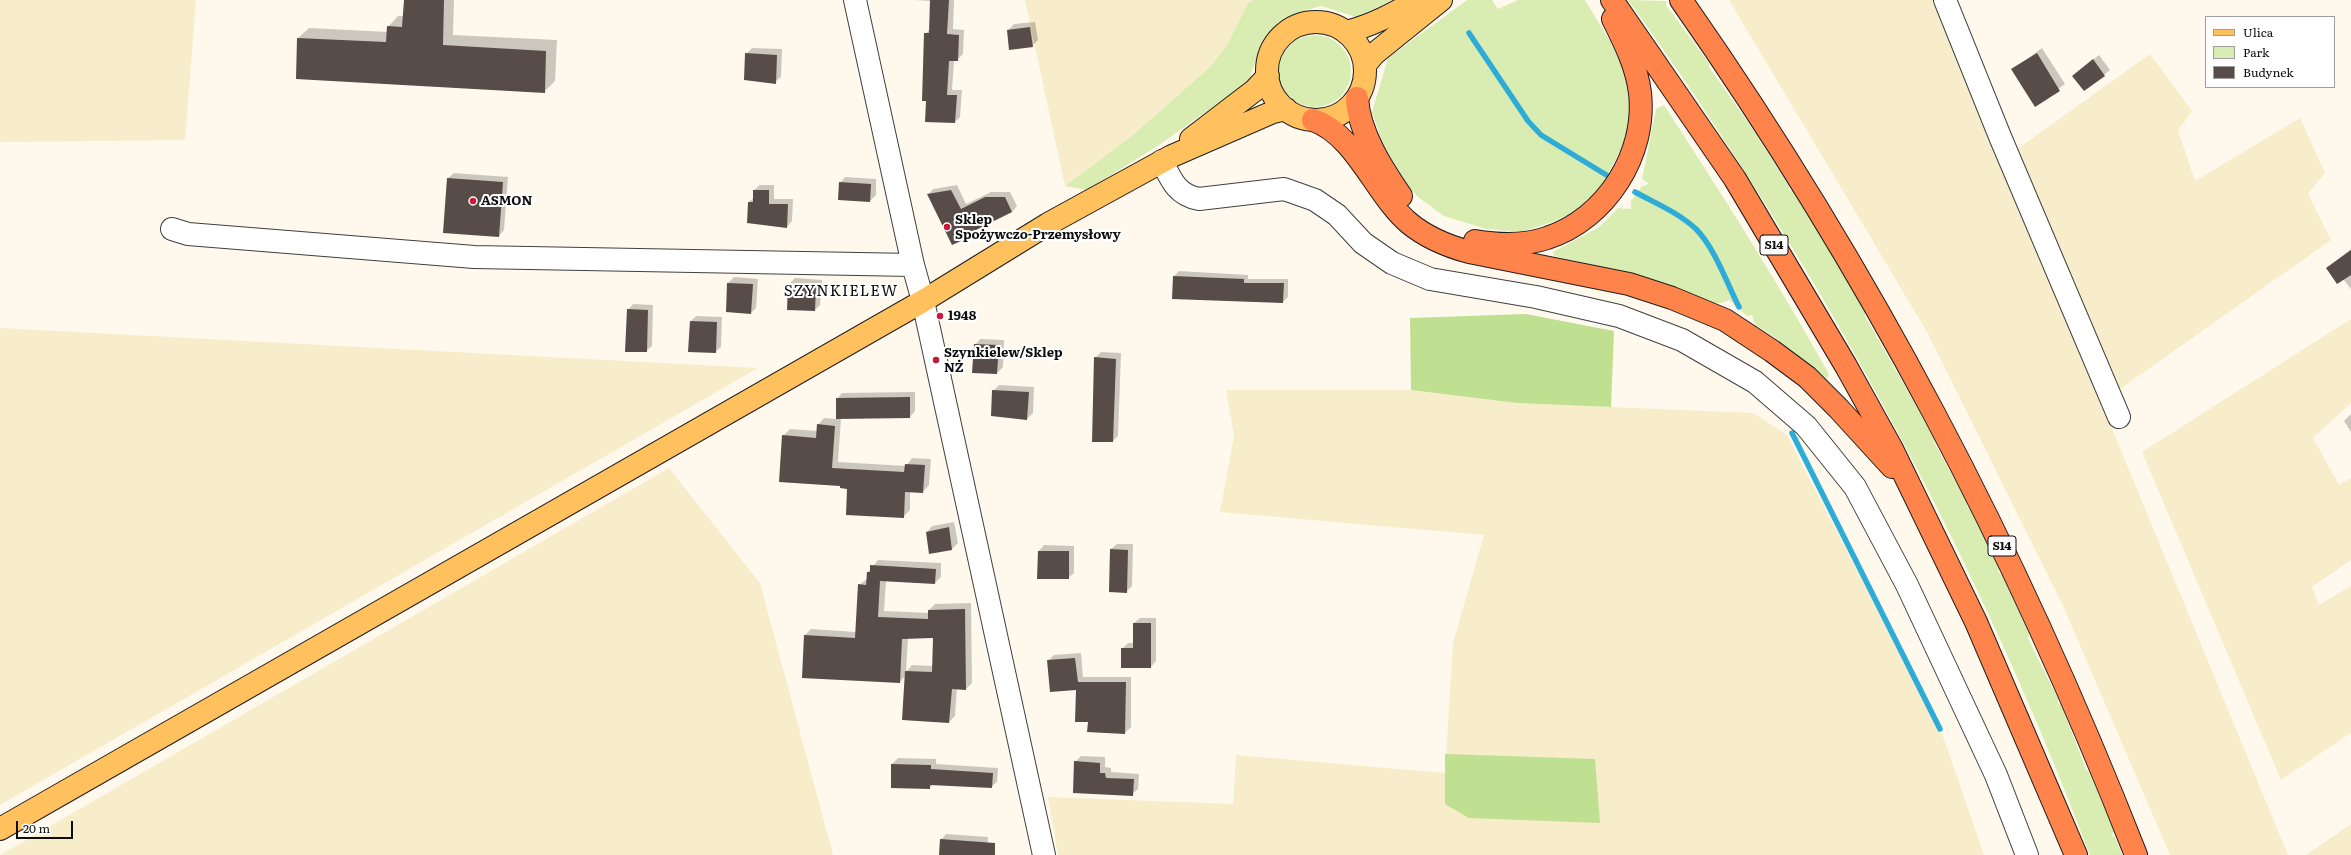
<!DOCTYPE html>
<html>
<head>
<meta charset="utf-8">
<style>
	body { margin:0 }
	#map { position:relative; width:2351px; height:855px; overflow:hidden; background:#fff9ed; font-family:Literata,serif }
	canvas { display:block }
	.legend { position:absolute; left:2205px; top:16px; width:130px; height:72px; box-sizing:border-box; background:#fff; border:1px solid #9e9e9e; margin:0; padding:5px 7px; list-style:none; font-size:12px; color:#0d0d0d }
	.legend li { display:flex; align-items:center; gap:8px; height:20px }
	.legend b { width:20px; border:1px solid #9e9e9e }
	.scale { position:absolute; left:16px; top:821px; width:57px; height:18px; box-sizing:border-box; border:2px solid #0d0d0d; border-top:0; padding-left:5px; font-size:12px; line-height:14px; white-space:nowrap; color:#0d0d0d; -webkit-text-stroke:3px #fff; paint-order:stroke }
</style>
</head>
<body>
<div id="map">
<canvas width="2351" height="855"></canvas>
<ul class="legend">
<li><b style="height:5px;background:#ffc15d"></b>Ulica</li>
<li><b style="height:11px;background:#d9edb3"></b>Park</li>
<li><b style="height:11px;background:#574c48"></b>Budynek</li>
</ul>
<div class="scale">20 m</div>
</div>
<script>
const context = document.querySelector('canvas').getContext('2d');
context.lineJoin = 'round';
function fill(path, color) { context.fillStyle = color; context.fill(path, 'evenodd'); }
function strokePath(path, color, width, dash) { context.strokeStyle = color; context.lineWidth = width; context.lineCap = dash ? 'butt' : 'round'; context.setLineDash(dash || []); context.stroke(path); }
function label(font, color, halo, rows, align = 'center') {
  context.font = font + ' Literata,serif'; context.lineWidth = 4; context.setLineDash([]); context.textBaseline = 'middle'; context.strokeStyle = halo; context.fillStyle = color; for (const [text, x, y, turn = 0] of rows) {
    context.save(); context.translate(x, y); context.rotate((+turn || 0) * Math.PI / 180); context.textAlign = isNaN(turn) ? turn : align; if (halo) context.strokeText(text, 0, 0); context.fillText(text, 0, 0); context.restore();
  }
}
const farmland = new Path2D(`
	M0,0H196L185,140L0,142Z
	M1025,0H1254L1248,3L1227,45L1210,67L1134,134L1065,186Z
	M1729,0H1935L2288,855H2170L2064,608L1927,332Z
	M2150,54L2192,111L2178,130L2195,181L2300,118L2325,173L2308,194L2331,240L2120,389L2016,150Z
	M2351,319V403L2313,438L2339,485L2351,478V560L2312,587L2319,605L2351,586V733L2281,780L2142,452Z
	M0,328L758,368L0,805Z
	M1226,390H1411L1517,403L1754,413L1787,435L1944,739L1984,855H1058L1048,797L1233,804L1236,755L1445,773L1453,643L1484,535L1220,512L1234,436Z
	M669,468L760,583L833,855H0Z
	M2351,824V855H2306Z`);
const green = new Path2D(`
	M1254,0H1393L1356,17L1321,6L1300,12L1277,23L1263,41L1248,82L1159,145L1087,190L1065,186L1134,134L1210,67L1227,45L1248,3Z
	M1467,0H1492L1498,9L1518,0H1585L1624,64L1629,87L1630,133L1597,194L1578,211L1552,222L1521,232L1486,229L1444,216L1418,197L1410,189L1383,144L1372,112L1388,58Z
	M1628,0L1666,1V5L1709,63V67L1750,125L1789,186V190L1793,191L1865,310V316L1934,437V442L1967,502V507L1971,509L1999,567L1998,572L2002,575L2029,633L2028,638L2058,699V703L2061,705L2086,769L2089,772L2114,831L2112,836L2115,837L2122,855H2090C1975,551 1818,264 1628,0Z
	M1279 71a36 36 0 1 1 72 0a36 36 0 1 1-72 0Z
	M1664,105C1721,193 1778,282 1829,374L1827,380L1773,336L1755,325L1752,315L1747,316L1729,300L1722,303H1714L1651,279L1554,256L1553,252L1599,227L1618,208L1631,209V201L1642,186L1647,185L1648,183L1642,179L1656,109Z`);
const forest = new Path2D(`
	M1526,314L1614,331L1611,407L1517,403L1411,390L1410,318Z
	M1445,754L1595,759L1600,823L1469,818L1445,804Z`);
const shadow = new Path2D(`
	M405,0H454L453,35L557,40L555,81L544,92L298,38L309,28L388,32V27L398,16H404Z
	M913,0H954L953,29L964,30L963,54L957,60H954L952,90H962L960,117L955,122L928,100L925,34L930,29L931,1Z
	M1035,22L1038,40L1032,46L1008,30L1014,24Z
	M752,48L782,49L781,77L775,82L746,54Z
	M2042,48L2065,84L2035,106L2012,70Z
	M2099,55L2110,70L2104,75L2073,76Z
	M454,173L508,177L504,230L499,236L448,178Z
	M845,177L876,179V195L870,201L840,183Z
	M760,185H774V199H793L792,221L787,227L749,202L754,197V190Z
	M957,185L966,204L991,192H1010L1017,206L1012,212L975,230L969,236L928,195L933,189Z
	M2351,249V289L2343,279L2327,268Z
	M1179,271L1248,275V279H1288V297L1283,302L1174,276Z
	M734,277L758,279L756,308L751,313L727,311L728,283Z
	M795,278L822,280L820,305L815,310L788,309L789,284Z
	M633,304L653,305L652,346L646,351L628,310Z
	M696,316L722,317L721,347L715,352L691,321Z
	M980,339L1004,340L1003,367L997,373L975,345Z
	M1101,352L1121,353L1118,436L1113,441L1095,358Z
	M999,385L1034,387L1033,413L1027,419L993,391Z
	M915,392V411L910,417L841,418L838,462L906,466L912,458L931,459L929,485L923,492L910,491V510L903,517L841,485L783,436L790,429L818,431V425L824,418L837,419V399L842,393Z
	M2351,414V432L2344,421Z
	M954,522L958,543L952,549L930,552L927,532L932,526Z
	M1117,544H1133L1132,586L1126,592L1111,549Z
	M1044,545L1074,546V573L1068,578L1039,551Z
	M878,560L941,563V577L935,583L886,581L884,611L929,613V610L935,604L971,603L972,683L966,689L957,688L955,716L949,722L906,675L900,682L803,677L805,635L811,629L856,632L859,585L867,579L868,572ZM934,637L933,666L912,665L906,672L908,638Z
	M1140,618H1156V661L1151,667L1122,649L1128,643H1134V623Z
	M1081,653L1083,677H1131V727L1125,733L1089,721L1077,688L1048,661L1054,655Z
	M1081,756L1105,757V767L1111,768V772L1139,774L1138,789L1132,794L1075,762Z
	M898,758L936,759V764L998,768L997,782L991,787L933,784L930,788L892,787V764Z
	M946,834L988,837L987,853L985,855H940L941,840Z`);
const stream = new Path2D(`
	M1469,33L1528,121L1541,135L1608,176
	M1635,192C1655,203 1679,213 1696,229C1714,247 1727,283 1739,307
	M1792,433L1940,729`);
const building = new Path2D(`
	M404,0H444L443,45L546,51L545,93L296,79L297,38L386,42L387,26L402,27Z
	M930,0H949L947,34L959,35L958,61H949L947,95H957L955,123L925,122L926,101H922L924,33H929Z
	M1030,27L1033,47L1009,50L1007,30Z
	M745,53L777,55L776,84L744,80Z
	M2037,53L2060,91L2035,107L2011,69Z
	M2093,59L2105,76L2084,91L2072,76Z
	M447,178L503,182L499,237L443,233Z
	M839,182L871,184L870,202L838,200Z
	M753,190H769V204H788L787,228L747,223L748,202H753Z
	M951,190L961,209L985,197H1005L1012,212L972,232L970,237L952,245L927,194Z
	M2351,250V275L2337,284L2326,268Z
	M1173,276L1244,279V283H1284L1283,303L1172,299Z
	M727,283L753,284L751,314L726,312Z
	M788,284L816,285L815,311L787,310Z
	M627,309L648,310L647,352H625Z
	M690,321L717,322L716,353L688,352Z
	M974,344L999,345L997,374L972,373Z
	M1094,357L1116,359L1113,442H1092Z
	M992,390L1029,392L1027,420L991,416Z
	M910,397V418L836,419V398Z
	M817,424L835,426L832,468L904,472L905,464L925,465L923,493L905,492L904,518L846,515L847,489L840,488V486L779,482L782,435L816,438Z
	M949,527L952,550L929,554L926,532Z
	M1110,549L1128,550L1127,593L1109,592Z
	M1038,551H1069V579H1037Z
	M870,565L936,569L935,584L880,581L878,617L928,619V610L965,609L966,690L952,689L949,723L902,720L905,671L932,672L933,638L902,639L900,683L802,678L804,635L855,638L858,584L866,585L867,572H870Z
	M1133,623H1151V668H1121V648H1133Z
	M1075,658L1078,682H1126L1125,734L1087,732L1088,722H1075L1076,690L1050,692L1047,660Z
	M1074,761L1100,763V773H1105L1106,778L1134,779L1133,796L1073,793Z
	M891,764L931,765V769L993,773L992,788L930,785V789L891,788Z
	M940,839L995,843V855H939Z`);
const minor = new Path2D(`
	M855,0L913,265L923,301L1044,855
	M1945,0L2001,139L2119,417
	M1162,161C1171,180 1177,195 1199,199L1284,189L1315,200L1337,215L1363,243L1392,263L1430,279L1536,297L1619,316L1682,340L1755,382L1806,426L1855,487L1907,585L1996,775L2027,855
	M172,229L188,234L474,257L913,265`);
const major = new Path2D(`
	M1267 71a49 49 0 1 1 98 0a49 49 0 1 1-98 0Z
	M1346,32C1371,26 1395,13 1418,0
	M1365,65L1374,54L1441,0
	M1191,139L1255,90L1268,76
	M0,829L923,301L1048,224L1172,156L1273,112L1286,109`);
const highway = new Path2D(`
	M1612,0L1735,179L1846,366L1892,449L1976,622L2076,855
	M1681,0C1870,270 2016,549 2136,855
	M1357,98C1359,133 1382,168 1401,196
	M1313,120C1356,135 1375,194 1409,223C1427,238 1447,246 1469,252L1629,284L1672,298L1725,320L1772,351L1807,377L1839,409L1892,467
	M1475,241C1499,245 1524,246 1547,238C1606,219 1647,154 1640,93C1637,67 1625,43 1613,19`);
const markers = [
	[473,201,4,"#c81a3b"],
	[947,227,4,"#c81a3b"],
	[940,316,4,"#c81a3b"],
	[936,360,4,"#c81a3b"]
];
const shields = [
	[1774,245,28],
	[2002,546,28]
];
const shieldNames = [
	["S14",1774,245],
	["S14",2002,546]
];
const poiNames = [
	["ASMON",481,201],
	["Sklep",955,220],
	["Spożywczo-Przemysłowy",955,235],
	["1948",948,316],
	["Szynkielew/Sklep",944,353],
	["NŻ",944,368]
];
const quarterNames = [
	["SZYNKIELEW",841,292]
];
fill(farmland, '#f7edcb');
fill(green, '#d9edb3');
fill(forest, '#bfdf91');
fill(shadow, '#0003');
strokePath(stream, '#2eacd8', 5.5);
fill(building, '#574c48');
strokePath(minor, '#404040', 24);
strokePath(major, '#1e1e1e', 24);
strokePath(highway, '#1e1e1e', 24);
strokePath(minor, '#fff', 22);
strokePath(major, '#ffc15d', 22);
strokePath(highway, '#ff844b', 22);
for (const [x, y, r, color] of markers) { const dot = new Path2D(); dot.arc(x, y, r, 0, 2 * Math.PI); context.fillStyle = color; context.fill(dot); strokePath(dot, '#fff', 1.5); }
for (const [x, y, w] of shields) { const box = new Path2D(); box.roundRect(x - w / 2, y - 10, w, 20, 3); context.fillStyle = '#fff'; context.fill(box); strokePath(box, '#0d0d0d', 1); }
label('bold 12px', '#0d0d0d', null, shieldNames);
label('bold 13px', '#0d0d0d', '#fff', poiNames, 'left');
context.letterSpacing = '1px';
label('15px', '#0d0d0d', '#fff', quarterNames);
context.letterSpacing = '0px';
</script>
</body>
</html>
